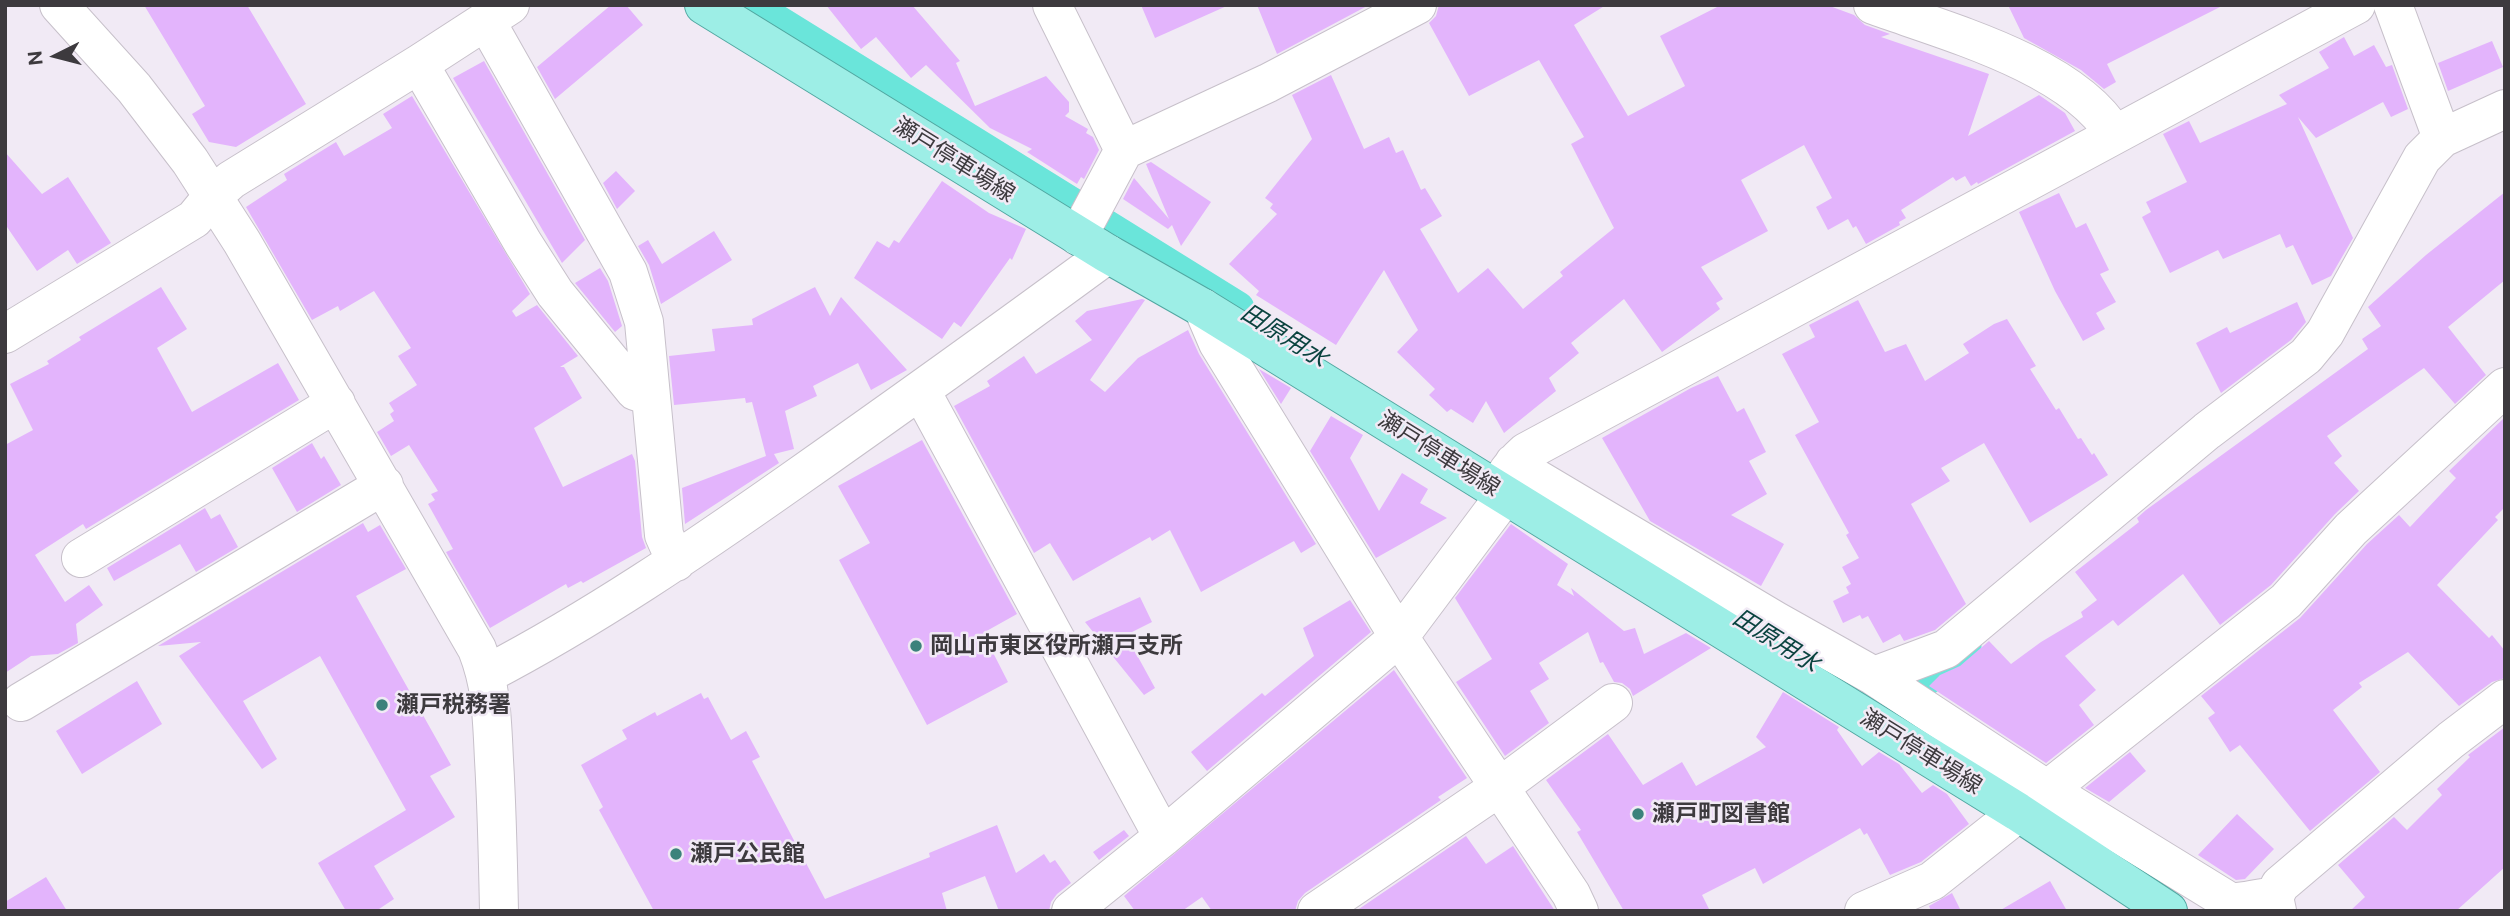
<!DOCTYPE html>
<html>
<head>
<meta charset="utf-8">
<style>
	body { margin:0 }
	#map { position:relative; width:2510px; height:916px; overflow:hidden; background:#f1eaf5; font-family:"Public Sans",sans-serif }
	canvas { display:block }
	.frame { position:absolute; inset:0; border:7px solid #3d3a3e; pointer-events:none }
	.north { position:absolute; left:21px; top:21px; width:70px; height:70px; -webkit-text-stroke:5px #f1eaf5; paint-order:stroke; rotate:264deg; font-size:19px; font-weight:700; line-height:28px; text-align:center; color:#3d3a3e }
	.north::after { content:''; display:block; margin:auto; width:24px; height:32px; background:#3d3a3e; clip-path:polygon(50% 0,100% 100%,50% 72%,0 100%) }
</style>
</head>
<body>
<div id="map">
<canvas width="2510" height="916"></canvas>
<div class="frame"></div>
<div class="north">N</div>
</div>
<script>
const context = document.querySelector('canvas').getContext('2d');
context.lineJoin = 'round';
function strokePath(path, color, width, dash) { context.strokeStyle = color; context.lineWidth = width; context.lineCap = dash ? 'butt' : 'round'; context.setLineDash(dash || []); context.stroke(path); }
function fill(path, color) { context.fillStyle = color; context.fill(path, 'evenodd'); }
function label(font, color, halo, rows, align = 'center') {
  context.font = font + ' "Public Sans","Noto Sans JP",sans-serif'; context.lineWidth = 5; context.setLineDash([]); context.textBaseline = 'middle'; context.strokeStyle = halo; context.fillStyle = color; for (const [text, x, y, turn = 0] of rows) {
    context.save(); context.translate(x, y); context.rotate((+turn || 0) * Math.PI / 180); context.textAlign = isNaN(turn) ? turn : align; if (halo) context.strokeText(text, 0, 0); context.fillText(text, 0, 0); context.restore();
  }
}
const canal = new Path2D(`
	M751,5L1077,207
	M1106,226L1238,308
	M1877,698L1923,682L1965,646`);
const building = new Path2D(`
	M144,5H247L306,104L236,147L209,142L192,114L205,106Z
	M611,5H626L643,25L555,99L537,67Z
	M826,5H912L960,61L956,63L975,106L1046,76L1069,102V112L1065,116L1088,129L1086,133L1093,137L1099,150L1084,179L1081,177L1077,184L1027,152L1032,149L990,128L926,65L911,78L876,37L861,49Z
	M1141,5H1229L1155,38Z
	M1257,5H1369L1277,54Z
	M1439,5H1606L1574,25L1628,116L1685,86L1660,36L1721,5H1827L1854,15L1865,25L1890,34L1881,37L1989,74L1968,136L2039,95L2065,113L2075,131L1978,184L1977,182L1971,186L1965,176L1956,181L1953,177L1901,210L1906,218L1899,222L1900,225L1866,244L1856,226L1853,228L1848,219L1828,230L1816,207L1832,198L1804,145L1741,180L1768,231L1701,267L1723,299L1716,303L1720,309L1662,352L1624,299L1571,343L1579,353L1549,378L1556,391L1504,433L1486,401L1473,423L1451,409L1447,412L1429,395L1435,389L1397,352L1418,330L1384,270L1336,345L1256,295L1259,291L1229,264L1277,214L1270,208L1273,204L1265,198L1312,139L1292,95L1331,75L1364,149L1389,137L1396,153L1403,150L1421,190L1425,188L1442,216L1420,229L1458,293L1488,268L1523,309L1563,276L1560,272L1614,228L1571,144L1584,137L1539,60L1469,96L1429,23L1436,16Z
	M2008,5H2224L2107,64L2116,82L2104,89L2081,70L2024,38Z
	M2344,37L2354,56L2374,45L2386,67L2392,65L2408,109L2391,117L2383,102L2316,138L2298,117L2353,238L2331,276L2312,285L2293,245L2286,248L2280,234L2223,259L2218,250L2170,273L2142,217L2151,212L2146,202L2187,182L2163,134L2189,121L2200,143L2287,104L2279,95L2329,68L2319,52Z
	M2492,41L2503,67L2448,91L2438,63Z
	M484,61L585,240L562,263L453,78Z
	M412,96L530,294L512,311L516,317L537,305L578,356L560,367H564L582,398L534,428L563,487L632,454L635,461L642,537L646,548L583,583L581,581L568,588L566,584L490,628L446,552L453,549L428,504L435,500L431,494L438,491L409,445L391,456L377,432L394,421L390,414L394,411L389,403L417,385L398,356L411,348L374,291L340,311L338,306L312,320L246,207L287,180L284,174L336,142L344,156L392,128L383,114Z
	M5,152L42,194L68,177L111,243L77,264L68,250L37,271L5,224Z
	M1151,162L1211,202L1181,246L1172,225L1168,229L1123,199L1134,178L1169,219L1146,164Z
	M616,171L635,191L617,209L603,183Z
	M942,181L989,213L1026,229L1012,260L1010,258L961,327L954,322L942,339L854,278L877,241L889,248L894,240L899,243Z
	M2505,192V280L2448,327L2486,375L2455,404L2424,368L2327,436L2342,456L2334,463L2359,491L2335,514L2271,585L2220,625L2183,574L2118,626L2113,620L2065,656L2096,690L2079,705L2094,725L2046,763L1929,686L1940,675L1960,666L1989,641L2011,664L2041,642L2083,617L2081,612L2097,600L2075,572L2139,522L2137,518L2146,510L2368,349L2362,339L2381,326L2368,307L2426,255Z
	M2059,193L2076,228L2086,223L2109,270L2100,274L2116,302L2096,313L2105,329L2083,341L2055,291L2019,212Z
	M714,231L732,260L661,304L649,265L638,246L648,240L662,264Z
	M600,268L608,281L622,326L615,332L575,283Z
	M161,287L187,329L157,348L192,412L278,363L299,400L86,529L83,524L35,555L65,602L89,585L103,605L76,624L78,643L58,654L31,656L5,673V445L33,430L10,384L49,364L47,361L81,340L79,337Z
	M815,287L830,316L841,297L907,370L871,390L858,363L813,386L817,396L785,411L794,449L774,454L779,463L685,524L682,488L766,456L752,402L746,403L745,398L674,405L669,356L715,351L712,329L753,325L752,319Z
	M1142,299L1145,300L1090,380L1105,392L1138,358L1188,330L1199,354L1316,544L1301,553L1294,541L1201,592L1170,530L1152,541L1150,537L1073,581L1050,543L1034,553L954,406L990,386L987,381L1024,356L1036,374L1092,340L1075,321L1087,311Z
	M1858,300L1885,352L1906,344L1925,381L1969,353L1963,344L1994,324L2007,319L2036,366L2030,369L2056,410L2059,408L2078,439L2081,438L2092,455L2094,453L2108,475L2030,523L1984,443L1941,468L1950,481L1911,504L1966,604L1935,630L1904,641L1900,634L1883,643L1868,616L1862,619L1860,615L1843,623L1833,601L1849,593L1846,587L1851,584L1842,567L1859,558L1846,535L1849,533L1795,435L1819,422L1782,354L1815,337L1809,325Z
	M2297,302L2306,322L2291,340L2221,393L2196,343L2227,327L2230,333Z
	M1259,369L1291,388L1281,404Z
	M1718,376L1737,412L1744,408L1766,452L1749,461L1767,494L1731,515L1784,544L1761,586L1650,521L1602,438L1691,388Z
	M1331,416L1363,435L1350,458L1379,511L1402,473L1428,489L1420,503L1447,518L1376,558L1310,451Z
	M2505,417V507L2495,517L2498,520L2437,585L2489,638L2492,635L2505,651V678L2492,682L2459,706L2408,652L2359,683L2362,687L2333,710L2380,772L2310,831L2240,745L2230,752L2208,718L2215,713L2201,696L2300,618L2367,544L2399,515L2410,527L2456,478L2449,471Z
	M922,440L1017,614L983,633L1008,682L927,725L839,560L870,543L838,486Z
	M312,443L321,459L324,456L341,485L297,512L272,468Z
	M205,508L211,519L220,514L238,547L196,572L180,544L114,581L107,568Z
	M363,523L368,532L380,525L406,569L356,596L451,765L430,776L455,817L374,866L394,899L376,911H346L318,863L406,810L320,656L243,701L277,759L262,769L179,656L201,642L158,646Z
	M1511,524L1568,564L1557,585L1574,596L1571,588L1624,631L1635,628L1644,654L1686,633L1711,648L1633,696L1630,689L1622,683L1614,682L1603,662L1600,663L1588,632L1539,663L1549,679L1530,691L1549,723L1505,756L1456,682L1492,659L1455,598Z
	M1140,597L1152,622L1126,635L1155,688L1144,695L1085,622Z
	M1350,600L1371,632L1207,771L1191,752L1262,693L1265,696L1314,656L1303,628Z
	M1394,670L1467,778L1438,797L1441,800L1305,893L1298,901L1295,911H1212L1202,897L1182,911H1135L1124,896Z
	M137,681L162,724L82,774L56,731Z
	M1783,692L1839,727L1837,730L1862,766L1879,752L1899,764L1922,793L1933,785L1947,794L1969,824L1921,862L1890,875L1867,833L1864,835L1860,828L1763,884L1755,868L1702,895L1710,911H1624L1577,832L1581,830L1546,780L1608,734L1643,785L1682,762L1696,786L1766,747L1756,737Z
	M701,693L704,699L708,697L731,740L746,731L760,757L752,761L825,899L930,857L929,853L997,825L1016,873L1044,854L1050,863L1055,860L1071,883L1057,894L1051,902L1049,911H999L985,876L942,893L947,911H654L599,810L603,807L581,765L627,739L622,730L655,712L657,716Z
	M2505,727V867L2456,911H2350L2365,897L2338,865L2394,817L2407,830L2442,795L2437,789L2470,757L2468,755Z
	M2130,752L2146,771L2109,802L2085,788Z
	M2237,814L2274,849L2245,879L2236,880L2198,855Z
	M1124,830L1129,836L1099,860L1093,852Z
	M1466,836L1486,864L1513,846L1555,911H1356Z
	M46,877L67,911H5V902Z
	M2050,881L2067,911H1999Z
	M1952,893L1961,911H1931L1929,906Z`);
const minor = new Path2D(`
	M59,5L134,88L190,161L242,242L477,649C492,687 492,720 494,760C497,810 498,860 499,911
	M1052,5L1124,150
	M1873,5C1945,31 2073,65 2114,134
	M2393,5L2442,138
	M486,21L628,272L644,322L664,535L676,562
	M419,64L523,243L555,293L635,391L650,396
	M1078,236L1124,150L1268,83L1417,5
	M1203,308L1218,343L1399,637L1571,894L1579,911
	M5,334L194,219L212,197L231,180L419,64L510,5
	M921,391L1163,837
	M1514,463L1527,473L1776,621L1764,642
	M81,558L336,403
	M1776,621L1874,676L2046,789L2230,902C2245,903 2258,897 2274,897
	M487,674C594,618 694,550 792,481C899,406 1003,331 1108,254
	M1874,676L1946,649L2207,431L2306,356L2325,333L2422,158L2442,138L2505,109
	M21,702L384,485
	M1071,911L1163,837L1399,637L1497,506C1498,482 1508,468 1526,452L2356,5
	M1317,911L1501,786L1613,703
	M1864,911L1932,881L2286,601L2351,529L2505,387
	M2277,911L2274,897L2280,885L2451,740L2505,699`);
const major = new Path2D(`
	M704,5L1108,254L1203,308L2018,812L2168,911`);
const markers = [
	[916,646,7,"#3b827b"],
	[382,705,7,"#3b827b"],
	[1638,814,7,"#3b827b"],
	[676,854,7,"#3b827b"]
];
const streetNames = [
	["瀬戸停車場線",954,160,32],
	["瀬戸停車場線",1439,454,32],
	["瀬戸停車場線",1921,752,32]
];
const poiNames = [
	["岡山市東区役所瀬戸支所",930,646],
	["瀬戸税務署",396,705],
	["瀬戸町図書館",1652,814],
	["瀬戸公民館",690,854]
];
const waterNames = [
	["田原用水",1284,336,32],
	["田原用水",1776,641,32]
];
strokePath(canal, '#6ae5da', 33);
fill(building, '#e3b4fc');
strokePath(minor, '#c7c0ca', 40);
strokePath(major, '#51a7a1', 40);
strokePath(minor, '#fff', 38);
strokePath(major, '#9deee6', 38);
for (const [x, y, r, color] of markers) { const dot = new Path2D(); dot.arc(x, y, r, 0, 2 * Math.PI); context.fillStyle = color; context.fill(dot); strokePath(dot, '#f1eaf5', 2.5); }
label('23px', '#3d3a3e', '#f1eaf5', streetNames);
label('bold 23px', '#3d3a3e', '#f1eaf5', poiNames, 'left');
label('italic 24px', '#0b4440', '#f1eaf5', waterNames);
</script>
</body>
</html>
